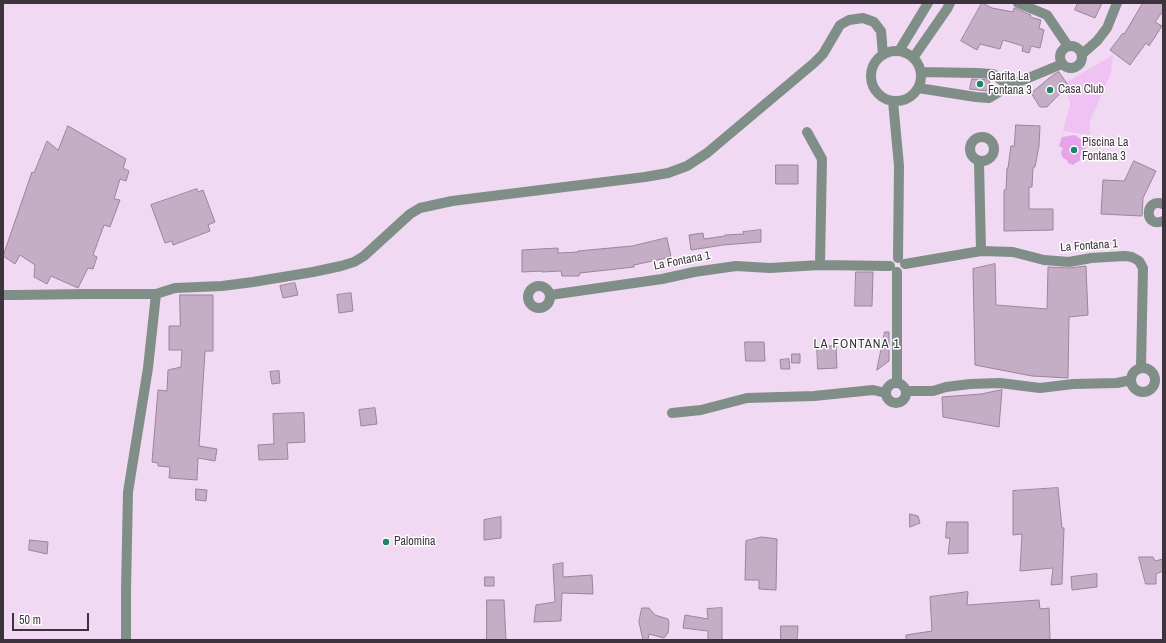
<!DOCTYPE html>
<html>
<head>
<meta charset="utf-8">
<style>
	body { margin:0 }
	#map { position:relative; width:1166px; height:643px; overflow:hidden; background:#f1d8f3; font-family:"Archivo Narrow",sans-serif }
	canvas { display:block }
	.frame { position:absolute; inset:0; border:4px solid #3d333d; pointer-events:none }
	.scale { position:absolute; left:12px; top:613px; width:77px; height:18px; box-sizing:border-box; border:2px solid #3d333d; border-top:0; padding-left:5px; font-size:12px; line-height:14px; white-space:nowrap; color:#3d333d; -webkit-text-stroke:3px #fff; paint-order:stroke }
</style>
</head>
<body>
<div id="map">
<canvas width="1166" height="643"></canvas>
<div class="frame"></div>
<div class="scale">50 m</div>
</div>
<script>
const context = document.querySelector('canvas').getContext('2d');
context.lineJoin = 'round';
function fill(path, color) { context.fillStyle = color; context.fill(path, 'evenodd'); }
function strokePath(path, color, width, dash) { context.strokeStyle = color; context.lineWidth = width; context.lineCap = dash ? 'butt' : 'round'; context.setLineDash(dash || []); context.stroke(path); }
function label(font, color, halo, rows, align = 'center') {
  context.font = font + ' "Archivo Narrow",sans-serif'; context.lineWidth = 3; context.setLineDash([]); context.textBaseline = 'middle'; context.strokeStyle = halo; context.fillStyle = color; for (const [text, x, y, turn = 0] of rows) {
    context.save(); context.translate(x, y); context.rotate((+turn || 0) * Math.PI / 180); context.textAlign = isNaN(turn) ? turn : align; if (halo) context.strokeText(text, 0, 0); context.fillText(text, 0, 0); context.restore();
  }
}
const green = new Path2D(`
	M1113,55L1111,73L1090,121V135L1063,131L1070,104L1065,83Z`);
const water = new Path2D(`
	M1075,135L1086,143L1085,152L1080,155V160L1073,165L1068,163L1067,160L1063,158L1061,153L1063,148L1059,146L1062,137Z`);
const building = new Path2D(`
	M982,3L992,8L1013,12L1014,8H1015L1031,15L1030,17L1041,20L1039,28L1044,30L1040,48L1031,46L1029,53L1022,51L1023,46L1003,40L1000,49L980,44L977,50L961,41Z
	M1078,3H1102L1095,18L1075,10Z
	M1143,3H1163V11L1155,22L1162,26L1149,46L1146,43L1130,65L1110,50L1123,33L1124,34Z
	M1059,72L1068,85L1047,107H1040L1031,93L1053,75Z
	M972,79L990,80L987,91L970,89Z
	M1016,125L1040,126L1039,146L1035,167H1033L1032,187H1029V209H1053V230L1004,231V190H1006L1007,168H1008L1011,146H1014Z
	M68,126L126,159L123,168L129,171L126,181L120,179L114,199L120,200L110,227L104,225L93,255L97,257L93,269L88,268L78,288L51,276L47,284L34,277L35,265L20,255L15,264L3,256L32,172L34,173L47,141L58,150Z
	M1134,161L1156,171L1143,198L1142,216L1101,214L1103,180L1124,181Z
	M776,165H798V184H776Z
	M197,189L198,192L203,190L215,222L208,225L210,231L173,245L172,241L165,243L151,205Z
	M761,230V242L723,245L691,250L689,235L703,233L704,239L725,236V235L744,234L743,232Z
	M667,238L671,257L634,265V267L580,273L579,276H562L561,271L542,272V271L522,272V250L558,248V253L578,252V251L632,246Z
	M995,264L996,305L1047,309L1048,267L1069,268L1086,266L1088,315L1069,317L1068,378L1032,376L975,365L973,269Z
	M856,272H873L872,306H855Z
	M295,283L298,295L283,298L280,286Z
	M351,293L353,311L339,313L337,295Z
	M180,295H213V351H205L199,446L217,449L215,461L198,458L197,480L169,478L170,467L158,466V463L152,462L158,390L167,391L168,370L181,367L182,350H169V326H180Z
	M885,332H889V361L877,370Z
	M745,342H764L765,361H746Z
	M817,346H836L837,368L818,369Z
	M792,354H800V363H792Z
	M789,359L790,369H781L780,360Z
	M279,371L280,383L272,384L270,372Z
	M1002,390L999,427L943,417L942,397L981,394Z
	M375,408L377,424L361,426L359,410Z
	M304,413L305,442L287,443L288,459L259,460L258,445L274,444L273,414Z
	M1058,488L1062,528H1064L1062,584L1051,585L1053,568L1020,571L1022,534L1013,535V491Z
	M196,489L207,490L206,501L196,500Z
	M910,514L918,516L920,523L910,527Z
	M501,517V538L484,540V520Z
	M947,522H968V553L948,554L950,538H946Z
	M762,537L777,539L776,590L759,589V580H745L746,541Z
	M30,540L48,542L47,554L29,550Z
	M1139,557H1153L1155,561L1163,559V571L1156,574V584H1146Z
	M563,563V577L592,575L593,594L562,593L561,621L534,622L536,605L555,602L553,565Z
	M1097,574V587L1072,590L1071,577Z
	M485,577H494V586H485Z
	M968,592L967,605L1039,600L1040,609L1049,608L1050,640H906V635L932,631L930,597Z
	M487,600H504L506,640H487Z
	M642,608H649L655,615L668,619L669,623L668,633L664,638L649,634L648,640H643L639,622Z
	M722,608V640H708V631L683,628L685,615L708,619L707,609Z
	M781,626H798L797,640H781Z`);
const minor = new Path2D(`
	M1018,3L1047,15L1068,46
	M1060 57a11 11 0 1 1 22 0a11 11 0 1 1-22 0Z
	M899,51L928,3
	M871 76a25 25 0 1 1 50 0a25 25 0 1 1-50 0Z
	M1082,54L1097,41L1107,28L1117,3
	M913,58L947,9L950,3
	M921,72L976,73L993,74L1009,86
	M918,88L976,97L989,98L1009,86L1062,64
	M893,101L899,166L898,258
	M807,132L822,159L820,265
	M970 149a12 12 0 1 1 24 0a12 12 0 1 1-24 0Z
	M979,162L981,251
	M1163,204C1144,197 1144,229 1163,221
	M905,264L981,251L1013,252L1044,260L1069,262L1091,258L1125,256L1132,257L1139,261L1143,268L1141,367
	M897,272V383
	M528 297a11 11 0 1 1 22 0a11 11 0 1 1-22 0Z
	M3,295H15L87,294H156L175,288L222,286L253,282L313,272L341,266L354,262L364,256L410,214L420,208L452,201L645,177L668,173L687,166L707,153L814,63L823,54L840,25L849,20L863,18L874,22L881,31L883,55
	M550,295L662,279L694,272L736,266L770,268L820,265L890,266
	M1131 380a12 12 0 1 1 24 0a12 12 0 1 1-24 0Z
	M886 393a10 10 0 1 1 20 0a10 10 0 1 1-20 0Z
	M906,391H933L946,387L970,384L1000,383L1040,388L1073,384L1117,383L1131,380
	M672,413L701,410L747,398L814,396L873,390L886,393
	M126,640V590L128,492L148,368L156,294`);
const markers = [
	[980,84,4,"#198968"],
	[1050,90,4,"#198968"],
	[1074,150,4,"#198968"],
	[386,542,4,"#198968"]
];
const poiNames = [
	["Garita La",988,77],
	["Fontana 3",988,91],
	["Casa Club",1058,90],
	["Piscina La",1082,143],
	["Fontana 3",1082,157],
	["Palomina",394,542]
];
const streetNames = [
	["La Fontana 1",1089,246,-4],
	["La Fontana 1",682,261,-11]
];
const neighbourhoodNames = [
	["LA FONTANA 1",857,345]
];
fill(green, '#efc2f3');
fill(water, '#e5a3ea');
fill(building, '#c5adc6');
strokePath(building, '#9a849c', 1);
strokePath(minor, '#7f8e87', 10);
for (const [x, y, r, color] of markers) { const dot = new Path2D(); dot.arc(x, y, r, 0, 2 * Math.PI); context.fillStyle = color; context.fill(dot); strokePath(dot, '#fff', 1.5); }
label('12px', '#3d333d', '#fff', poiNames, 'left');
label('12px', '#3d333d', '#fff', streetNames);
context.letterSpacing = '1px';
label('13px', '#3d333d', '#fff', neighbourhoodNames);
context.letterSpacing = '0px';
</script>
</body>
</html>
